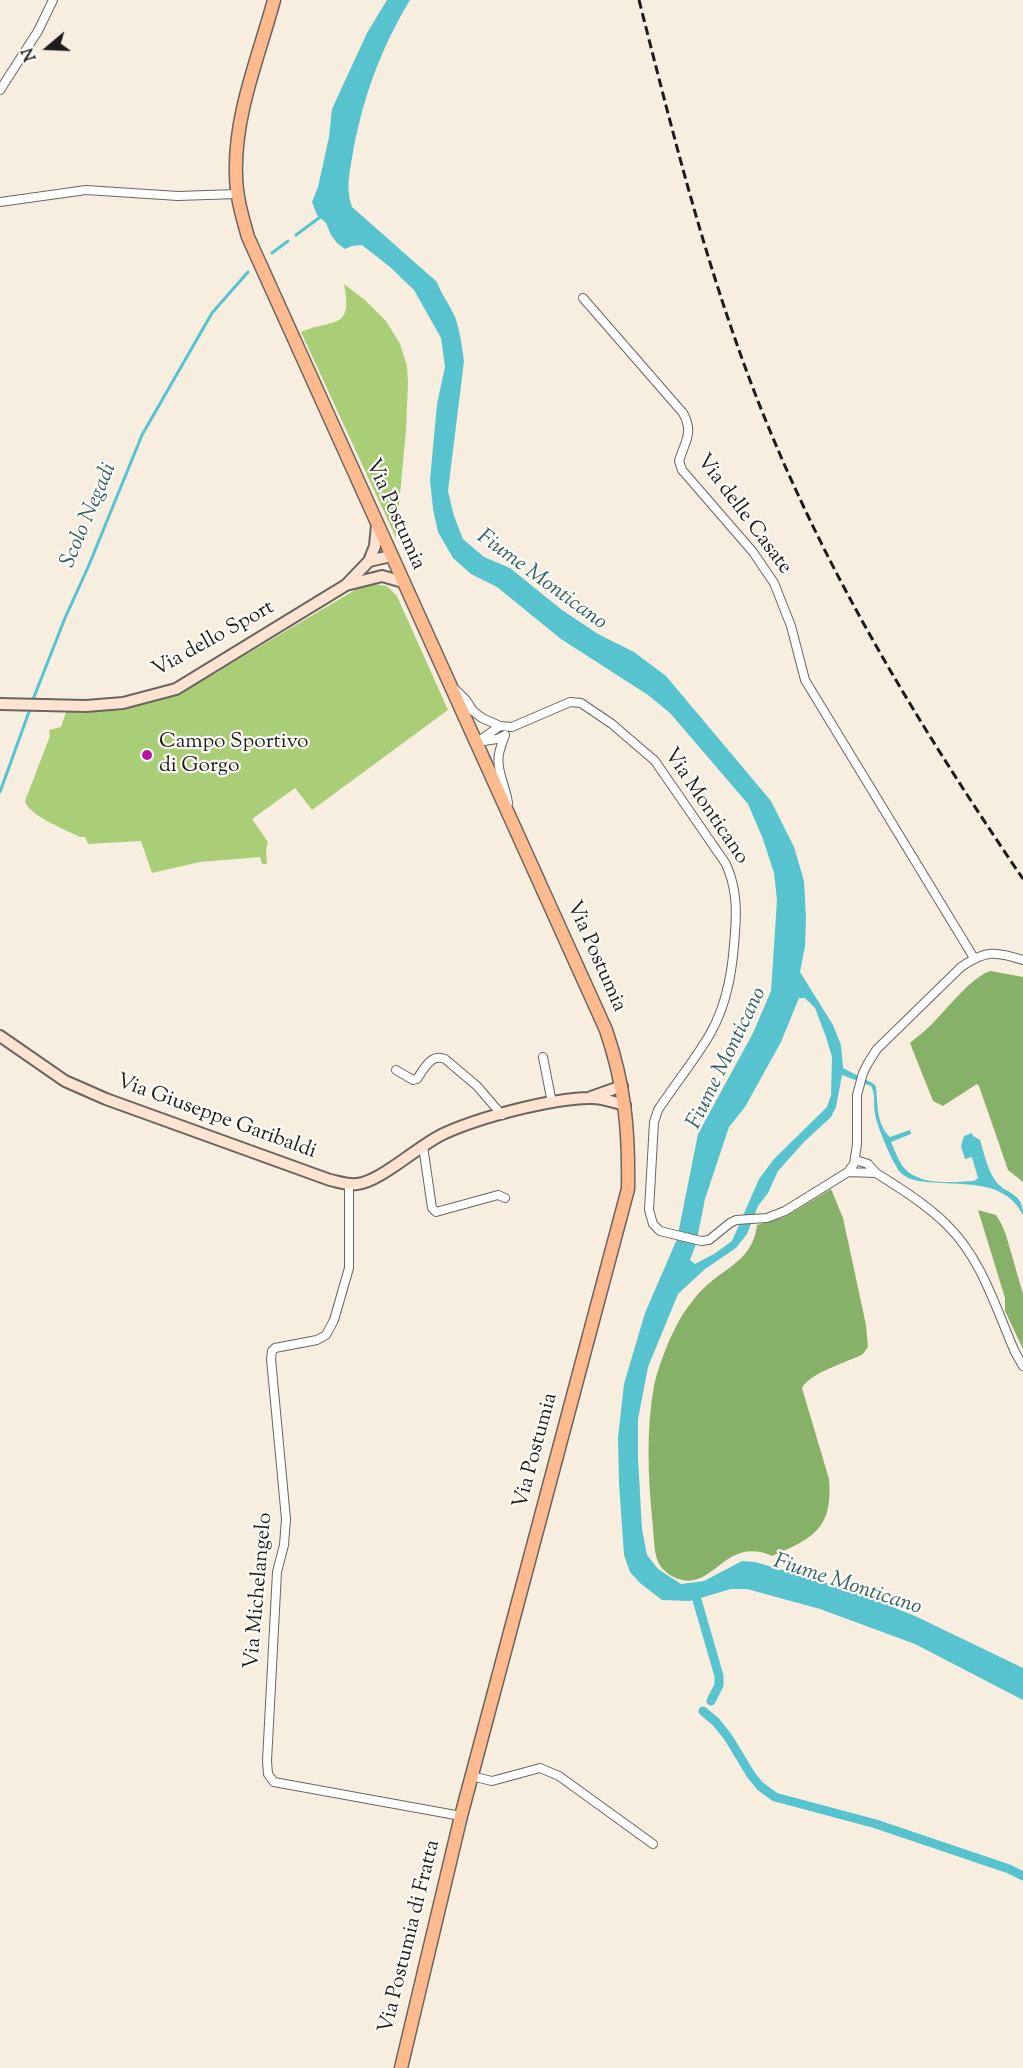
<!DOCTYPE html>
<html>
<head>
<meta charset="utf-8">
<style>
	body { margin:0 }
	#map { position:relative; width:1023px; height:2068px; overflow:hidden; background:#f8eedf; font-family:"Sorts Mill Goudy",serif }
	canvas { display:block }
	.north { position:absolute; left:18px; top:18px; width:60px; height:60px; -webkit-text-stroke:4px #fdfcf7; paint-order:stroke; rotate:251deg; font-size:16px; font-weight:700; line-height:24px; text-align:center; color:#1c1c1c }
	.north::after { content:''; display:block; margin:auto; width:21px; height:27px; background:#1c1c1c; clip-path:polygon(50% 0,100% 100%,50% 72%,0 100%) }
</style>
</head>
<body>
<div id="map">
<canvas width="1023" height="2068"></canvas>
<div class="north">N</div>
</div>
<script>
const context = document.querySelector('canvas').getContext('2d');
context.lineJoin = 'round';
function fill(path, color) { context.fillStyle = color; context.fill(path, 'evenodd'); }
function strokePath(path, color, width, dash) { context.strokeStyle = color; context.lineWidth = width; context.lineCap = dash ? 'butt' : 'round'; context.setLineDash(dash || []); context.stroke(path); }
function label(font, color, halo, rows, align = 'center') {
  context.font = font + ' "Sorts Mill Goudy",serif'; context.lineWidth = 4.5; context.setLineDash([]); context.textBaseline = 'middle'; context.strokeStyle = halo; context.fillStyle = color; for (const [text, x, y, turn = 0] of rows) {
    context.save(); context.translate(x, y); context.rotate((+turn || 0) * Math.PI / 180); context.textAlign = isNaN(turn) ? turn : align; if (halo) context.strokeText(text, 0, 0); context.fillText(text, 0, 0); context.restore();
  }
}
const green = new Path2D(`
	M344,284L365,300L386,321L400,344L407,366L408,383L406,430L396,538L301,332C334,318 353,331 344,284Z
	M374,584L387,586L397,596L448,710L312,810L295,788L252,819L268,842L266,849L267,864H262L260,857L200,862L152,873L141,841L88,844L85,837H80C66,830 28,815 25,801L50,736L49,730L61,727L66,712L130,707L151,702L179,692L205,679L360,587L362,588Z`);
const forest = new Path2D(`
	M991,971L1023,977V1182L1008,1170L979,1086L977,1084L943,1106L933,1101L910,1043C917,1037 925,1031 932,1024C946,1010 973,975 991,971Z
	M831,1189L843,1218L866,1325L868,1347L863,1354C846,1363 811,1372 802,1388L829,1479C833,1528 814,1538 772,1556C722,1534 713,1598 672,1576C666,1573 659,1566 657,1559C653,1546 654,1532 652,1518C648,1474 646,1430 654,1386C659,1364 671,1333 683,1314C690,1304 697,1294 706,1286C728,1266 753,1259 757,1225L785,1217Z
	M978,1210L996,1215L1001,1223L1006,1235L1023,1294V1349L1005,1311V1298Z`);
const water = new Path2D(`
	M387,0H410C381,48 363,97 353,152C350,171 345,188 352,207L437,282C442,296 450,305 455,317C460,331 462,346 464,361L448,491L454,516L463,539L484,557L510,568L562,610L598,634L634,652L666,676L771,801L794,847L804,881L806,918L805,946L800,972L833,1025L841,1045L843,1068L874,1084L876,1087C878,1104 876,1124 890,1137L910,1130L911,1134L891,1142C895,1151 898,1160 904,1168C920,1186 952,1182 974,1181L978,1178L972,1157L965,1159L961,1146L964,1136L972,1133L973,1136L980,1140C984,1153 988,1173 998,1184C1010,1195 1023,1194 1023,1215C1004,1178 963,1186 927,1182C918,1181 908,1180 901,1173C893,1165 877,1126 875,1114C873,1104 876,1095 871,1086L842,1075L836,1107L831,1117L804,1142L778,1171L768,1193L758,1206L747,1234L736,1248L705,1269L678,1294L648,1367L638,1419V1458L642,1529L647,1555L658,1569L681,1584L704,1581L742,1561L755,1562L848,1589L915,1616L1023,1668V1700L915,1644L820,1609L747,1589H731L690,1601L662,1600L640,1583L630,1572L624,1555L619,1483L618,1437L624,1384L645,1313L677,1239L698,1134L753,1033L771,991L777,900L774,873L763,839L748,804L670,713L648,695L561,639L497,587L471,574L453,558L438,532L433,509L430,480L437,404L445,367L441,338L414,290L390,267L362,245L352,246L345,249L337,243L331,235L326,223L317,215L312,202L318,187L329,137L332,109L367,33ZM799,998H805L815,1008L826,1037L832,1057L831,1095L827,1107L774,1159L759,1179L732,1241L714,1254L695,1264L690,1260L696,1244L705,1199L729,1127L745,1107L781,1042Z`);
const stream = new Path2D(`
	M296,235L323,215
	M272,253L288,241
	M32,702L65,618L89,565L142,435L212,313L248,272
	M0,792L30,709`);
const canal = new Path2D(`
	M695,1593L719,1676V1685L711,1701
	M703,1711L716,1722L728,1737L751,1775L760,1786L775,1797L876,1824L1009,1869L1023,1876`);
const street = new Path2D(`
	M0,90L38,31L53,0
	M0,202L86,190L178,196L237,194
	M583,298L683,413C694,433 685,441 679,461L682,470L753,552L774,583L791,626L805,680L974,958
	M456,690L466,700L473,711L482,718L500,726
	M505,735C503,741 500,748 499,754C496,770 506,787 508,803
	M477,742L500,726L512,727L570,702L581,703L612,724L655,761L726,864C736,887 737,907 735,932C733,966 728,1003 710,1034C695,1060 675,1084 658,1110L654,1122L649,1210L653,1224L660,1231L701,1241L709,1240L730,1223L736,1220L767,1218L785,1211L848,1172L854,1164L857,1144V1095L863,1073L868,1063L877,1049L961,967C985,950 996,951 1023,960
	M477,742L497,739L505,735
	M543,1057L552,1103
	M396,1070L413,1080L417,1079C424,1069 431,1053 445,1059L477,1086L502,1115
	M423,1146L432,1208L436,1212L498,1195L505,1198
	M856,1160L868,1164L876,1173C900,1188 927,1205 947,1225C982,1259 996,1309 1015,1352L1023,1366
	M848,1172L876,1173
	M349,1185V1268L334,1320L326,1335L317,1340L275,1348L272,1351L271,1359L286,1519L284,1545L277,1572L267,1761L268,1774L274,1782L461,1816
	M471,1776L492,1781L540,1768L559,1776L653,1844`);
const secondary = new Path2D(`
	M369,561L375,546L377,525
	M346,585L382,576L403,582
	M0,704L86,706L123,703L176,689L346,585L369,561L391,556
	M0,1036L65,1081L106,1099L330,1180C339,1182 347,1185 357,1184C380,1182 418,1146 443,1134C480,1117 549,1099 589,1098C601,1097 613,1102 625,1105
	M591,1097L622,1086`);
const primary = new Path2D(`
	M274,0C259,56 234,115 236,174C236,196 242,216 248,237L606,1030C625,1086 629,1130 628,1189L461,1816L401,2068`);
const rail = new Path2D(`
	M639,0C673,134 706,267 756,396C824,571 918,724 1023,879`);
const markers = [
	[147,755,6,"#b5179e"]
];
const streetNames = [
	["Via Postumia",394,515,66],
	["Via delle Casate",743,515,53],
	["Via dello Sport",214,640,-29],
	["Via Monticano",705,807,56],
	["Via Postumia",595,957,66],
	["Via Giuseppe Garibaldi",216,1118,20],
	["Via Postumia",537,1451,-75],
	["Via Michelangelo",260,1591,-85],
	["Via Postumia di Fratta",411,1937,-76]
];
const poiNames = [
	["Campo Sportivo",159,743],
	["di Gorgo",159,767]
];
const waterNames = [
	["Scolo Negadi",90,516,-67],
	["Fiume Monticano",541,581,36],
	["Fiume Monticano",728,1059,-64],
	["Fiume Monticano",847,1586,18]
];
fill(green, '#aace77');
fill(forest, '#87b168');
fill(water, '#56c3ce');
strokePath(stream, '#56c3ce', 3);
strokePath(canal, '#56c3ce', 9);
strokePath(street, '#696660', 10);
strokePath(secondary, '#696660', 14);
strokePath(primary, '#696660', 15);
strokePath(street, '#fff', 8);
strokePath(secondary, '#fee3d2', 10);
strokePath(primary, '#fcba8e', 12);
strokePath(rail, '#1c1c1c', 3, [9, 4.5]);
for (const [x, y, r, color] of markers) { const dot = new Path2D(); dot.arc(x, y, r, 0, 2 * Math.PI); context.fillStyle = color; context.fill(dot); strokePath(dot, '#fdfcf7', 2); }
label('21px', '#1c1c1c', '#fdfcf7', streetNames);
label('21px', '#1c1c1c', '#fdfcf7', poiNames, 'left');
label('italic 22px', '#335f63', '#fdfcf7', waterNames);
</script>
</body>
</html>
